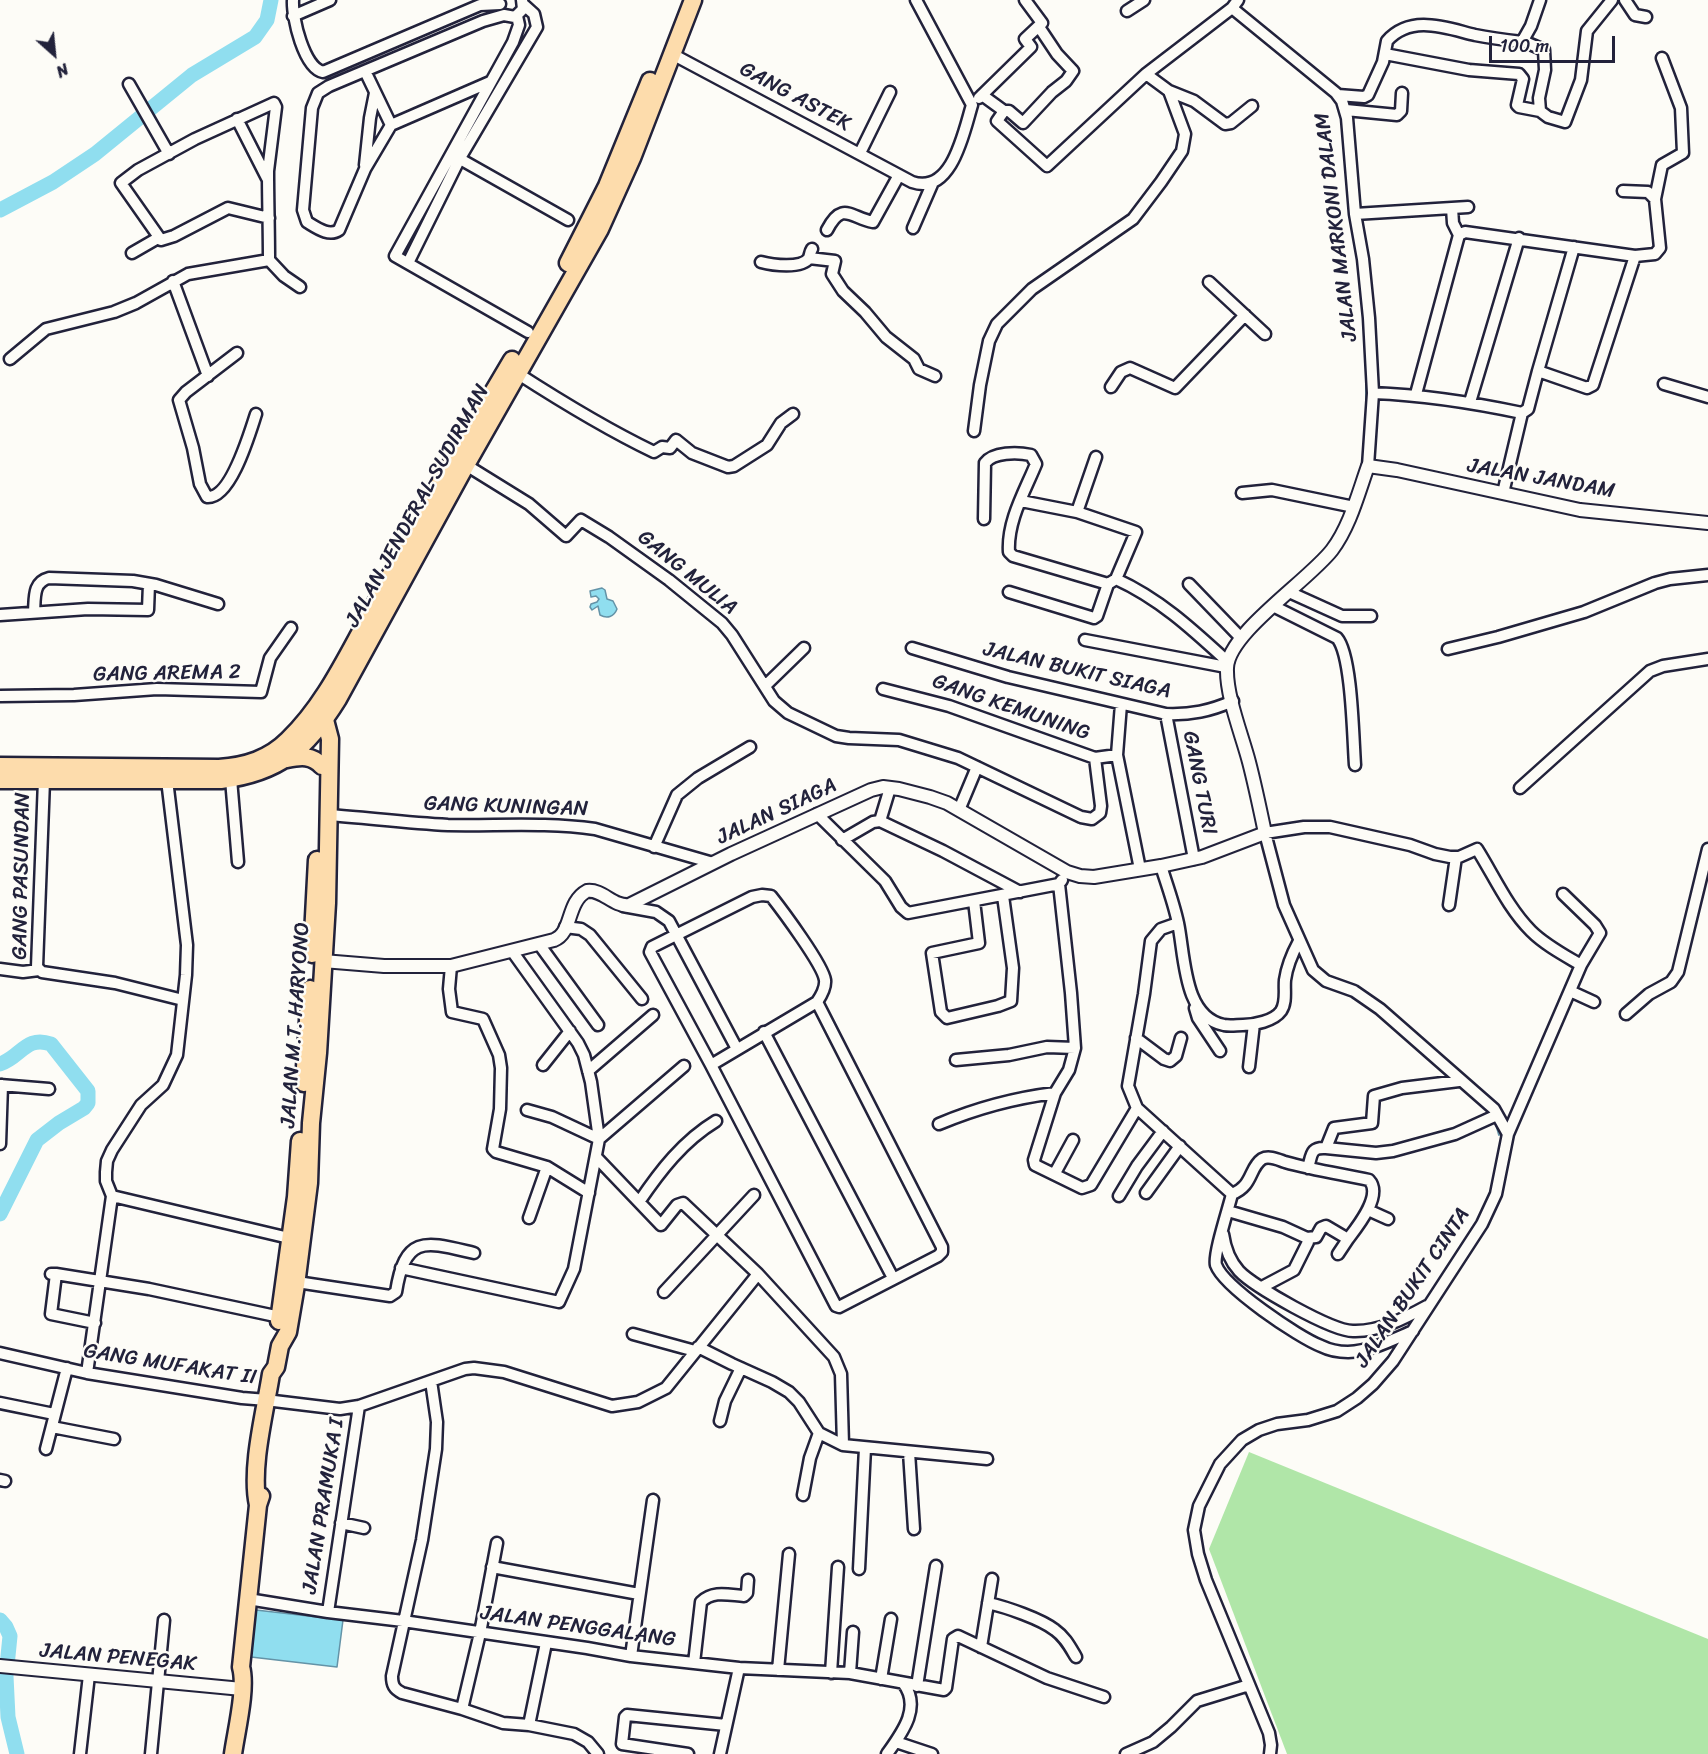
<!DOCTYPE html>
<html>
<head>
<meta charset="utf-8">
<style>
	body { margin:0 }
	#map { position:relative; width:1708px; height:1754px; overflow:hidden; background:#fdfcf7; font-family:Sriracha,sans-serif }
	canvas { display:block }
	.north { position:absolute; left:24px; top:24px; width:60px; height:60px; -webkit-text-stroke:4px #fdfcf7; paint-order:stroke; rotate:153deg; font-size:16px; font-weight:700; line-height:24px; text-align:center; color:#22223b }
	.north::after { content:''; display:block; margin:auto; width:21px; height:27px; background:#22223b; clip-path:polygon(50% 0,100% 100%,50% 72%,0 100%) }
	.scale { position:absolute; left:1489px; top:36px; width:126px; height:27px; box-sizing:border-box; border:3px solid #22223b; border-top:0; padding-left:8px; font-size:18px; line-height:21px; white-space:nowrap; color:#22223b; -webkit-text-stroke:4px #fdfcf7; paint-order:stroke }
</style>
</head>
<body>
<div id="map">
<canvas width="1708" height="1754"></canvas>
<div class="north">N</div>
<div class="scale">100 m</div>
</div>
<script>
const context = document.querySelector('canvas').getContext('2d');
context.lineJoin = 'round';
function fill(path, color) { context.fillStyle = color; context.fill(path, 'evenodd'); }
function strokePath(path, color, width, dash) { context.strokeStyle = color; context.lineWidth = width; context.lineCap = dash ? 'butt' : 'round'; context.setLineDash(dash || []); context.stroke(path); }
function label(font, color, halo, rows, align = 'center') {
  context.font = font + ' Sriracha,sans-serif'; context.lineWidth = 5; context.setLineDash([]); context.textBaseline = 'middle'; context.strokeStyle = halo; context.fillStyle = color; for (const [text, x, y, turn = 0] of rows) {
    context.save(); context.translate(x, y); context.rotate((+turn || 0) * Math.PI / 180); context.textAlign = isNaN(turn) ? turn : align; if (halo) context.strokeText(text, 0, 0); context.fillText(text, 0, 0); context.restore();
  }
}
const green = new Path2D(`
	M1249,1452L1708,1639V1754H1287L1209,1549Z`);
const water = new Path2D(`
	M602,588L605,590L607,599L613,601L617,609C614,617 607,619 600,615L598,606L592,610L590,607L591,604L597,602L599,599L596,596L591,597L590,591Z
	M256,1610L343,1620L337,1667L251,1657Z`);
const stream = new Path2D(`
	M1366,352V424
	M1495,1121L1499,1135`);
const river = new Path2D(`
	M0,210L53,182L95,154L192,75L255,37L267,20L271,0
	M0,1064C21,1057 26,1035 51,1044L88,1091V1103L84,1108L59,1123L37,1140L0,1214
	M0,1620L6,1627L10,1636L6,1676L8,1717L17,1754`);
const minor = new Path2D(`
	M293,0C292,18 304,68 323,72L480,5L500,4
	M1625,0L1635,15L1646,17
	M1232,8L1336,93L1342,101L1347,118L1355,214L1363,259L1369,318L1373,393L1368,466
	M1127,11L1144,0
	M293,16L330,0
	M517,16L519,25L513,42L395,256L528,332
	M1523,41L1544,50L1545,70L1539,98L1540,111L1548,117L1565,122L1581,80L1587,31L1612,0
	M672,54L912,182C952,196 964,131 972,105L916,0
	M1385,54L1469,70L1519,74L1523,79L1517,105L1519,107L1540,111
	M365,71L391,125L490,82
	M129,84L169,154
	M1169,91L1194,101L1225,124L1231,123L1252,106
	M982,95L1004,111L997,121L1047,166L1146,74L1206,28L1232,8L1238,0
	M1338,95L1364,97L1368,95L1383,62L1387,41C1411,14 1446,28 1475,35C1491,38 1506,40 1522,42L1531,26L1540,0
	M979,98L1031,47L1025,39L1042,23L1025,0
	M1346,110L1397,115L1401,111L1402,93
	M1004,111H1009L1023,123L1052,92L1066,81L1073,71L1057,54L1039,27
	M237,119L267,178
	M391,125L365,169L339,230C329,237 317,228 307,222L303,210L312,108L318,93L329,86L483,21L504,15L515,17L523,9L522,0
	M860,153L890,92
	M453,155L568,220
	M365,165L370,118L375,93
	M1623,191L1648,192L1655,199
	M1452,208L1453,223L1459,235
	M1355,214L1468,207
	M269,218L228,208L174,236L161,240L121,183L138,170L195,139L274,103L276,107L268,171C268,200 269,230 269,260
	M913,228L933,182
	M827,230C842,201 850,217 873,222L899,175
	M1459,235L1465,232L1635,256L1655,254L1660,248L1655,199L1662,165L1683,153L1681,108L1662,58
	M132,253L158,238
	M809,258L835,261L832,274L843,291L865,312L886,337L914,359L919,369L935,376
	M761,262C772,265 802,269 809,258C810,255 810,252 812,249
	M408,263L460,158L537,27L534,14L524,5
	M173,281L208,376
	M1209,282L1265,334
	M237,353L186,392L179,400L193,448L200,484L207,497C231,499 250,432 256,414
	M10,359L46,329L114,312L136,303L188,274L269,260L284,276L300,287
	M1538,371L1574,247
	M517,373C562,402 606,429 654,452L662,447L670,448L676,440L692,453L728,467L734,466L767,445L781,423L793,414
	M1664,384L1708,397
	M1111,387L1121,372L1130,368L1175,388L1245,315
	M1373,393C1425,395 1470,402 1522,413
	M1416,394L1459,235
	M1470,402L1519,238
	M974,431L980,385L989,341L997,324L1032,289L1133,219L1161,182L1182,151L1185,134L1169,91L1146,74
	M466,465L529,504L566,536L581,520L609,537L669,580L722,623L732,635L774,701L788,713L836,736L849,738L899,740L958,758L1081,817L1092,819L1100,813L1101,806L1095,758
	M1242,493L1272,490L1354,507
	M1503,493L1522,413L1528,409L1538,371L1587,388L1593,385L1635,256
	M1021,501L1077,512L1136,532L1116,579
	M1077,512L1096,457
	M984,519L985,463C993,452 1017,452 1031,455L1036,464C1025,491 1007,521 1009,552L1013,556L1108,584L1116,579C1160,599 1193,630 1228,662
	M1189,584L1241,638
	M1009,592L1094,618L1097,616L1108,584
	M1289,592L1342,616H1371
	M1273,606L1337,638C1352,655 1353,738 1355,765
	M34,612C35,597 33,582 49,578L133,581L156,585L218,604
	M0,615L88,609L148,610L149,584
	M1085,640L1226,667
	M912,648L1008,677L1166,714C1191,715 1210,711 1233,701
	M1448,649L1498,637L1584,612L1655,583L1670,579L1708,575
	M765,686L804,648
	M883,689L949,706L1095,758L1117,755
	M0,696L74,695L157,689L261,692L270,658L291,628
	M1121,704L1117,755L1140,869
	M1166,714L1194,859
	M231,779L238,862
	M44,780L37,967L42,972L115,983L183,1000
	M1520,788L1650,671L1663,666L1708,659
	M959,810L977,767
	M817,814L885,881L901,907L908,913L1059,884L1062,880
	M329,815C369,818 408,823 448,825C497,826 546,822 595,829L713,863
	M880,821L890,788
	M842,840L873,822L880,821L943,851L1020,892
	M654,847L677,795L698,778L750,747
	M1161,866C1167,885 1174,904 1178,923C1185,956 1183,1017 1224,1025C1230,1026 1237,1025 1243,1025C1254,1025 1274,1021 1281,1011C1287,1002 1284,990 1285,980C1287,965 1292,954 1299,941
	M1059,884L1071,993L1075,1048L1069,1070L1055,1093L1034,1160L1035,1165L1082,1188L1091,1185L1137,1108L1128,1086L1144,994L1151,941L1161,929L1178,923
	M974,901L979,943L932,953L941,1012L947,1018L998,1006L1011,1001L1013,968L1003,896
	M1449,905L1456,857
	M623,906L656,912L669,921L737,1049
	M565,927L581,929L590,935L642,999
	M539,944L598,1025
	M451,966L449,989L452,1012L483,1019L499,1055L501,1068L500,1109L493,1149L496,1152L547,1167L589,1193
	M0,969L23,972L39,970
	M1570,991L1594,1002
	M1195,1008L1198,1018L1220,1051
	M1626,1014L1649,994L1671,982L1678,972L1708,849
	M764,1032L893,1278
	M1136,1038L1164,1059L1170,1061L1176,1056L1181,1038
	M956,1060L1009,1055L1047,1047L1075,1048
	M543,1065L570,1031
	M711,1065L817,1002C821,996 826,988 825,980C823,965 782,910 771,896L762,895L752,897L652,947L650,952L711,1065L836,1306L839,1307L938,1256L942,1252V1247L817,1002
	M1249,1067L1254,1024
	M588,1071L653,1015
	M0,1085L49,1089
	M1137,1108L1232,1194C1253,1186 1249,1168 1262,1159C1269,1155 1279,1160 1285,1162C1313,1170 1341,1174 1369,1180C1383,1195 1358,1226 1348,1239L1326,1226L1321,1228L1316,1237L1307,1238
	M527,1110L552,1117L599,1139L684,1066
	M939,1124C977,1108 1014,1098 1055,1093
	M1508,1134L1581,965L1600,933L1595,925L1563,894
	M0,1144L2,1085
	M1326,1148L1376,1153L1393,1151L1455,1134L1497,1115
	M596,1157L661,1225L677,1205L683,1203L758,1274
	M1308,1168C1312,1155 1310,1147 1326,1148L1334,1128L1372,1123L1374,1096L1402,1088L1459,1081
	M1055,1173L1073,1140
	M1146,1193L1180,1146
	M1232,1194C1229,1207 1213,1255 1216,1265C1224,1287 1298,1337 1321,1346C1329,1350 1339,1352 1348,1352C1371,1351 1392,1340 1413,1331
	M112,1196L106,1181V1172L107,1161L112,1150L141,1105L163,1085L177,1055L186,975L187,945L167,780
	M112,1196L289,1238
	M1119,1196L1137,1166L1163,1131
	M639,1202C660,1171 683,1141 716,1121
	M1368,1210L1388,1219
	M1228,1211L1283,1227L1307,1238L1308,1242L1294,1270L1262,1287
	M529,1218L547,1167
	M1223,1234C1225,1248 1229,1260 1239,1271C1254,1287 1332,1331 1353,1331C1379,1332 1405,1318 1427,1306
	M1338,1254L1348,1239
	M401,1268L559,1302L574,1269L599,1139L591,1082L584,1055L578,1043L512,951
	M51,1274H56L51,1314L95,1323
	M56,1274L149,1289L280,1317
	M297,1282L390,1296L396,1292C405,1233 427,1242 474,1253
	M664,1292L754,1195
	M633,1334L695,1351
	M698,1347L732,1364L772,1382L789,1392L799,1402L819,1433L843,1445L987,1459
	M0,1353L87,1373L242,1398L267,1400
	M87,1373L112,1196
	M431,1381L437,1422L436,1449L422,1540L392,1676C392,1685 394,1689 402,1693L462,1709L503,1723L529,1725L574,1734L588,1742L598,1754
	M274,1401L340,1409L359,1406L465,1369L474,1368L504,1372L612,1406L638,1402L666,1388L758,1274L834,1357L841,1374L843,1445
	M0,1403L54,1414
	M720,1421L725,1401L741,1368
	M52,1427L114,1439
	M46,1449L67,1368
	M909,1452L914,1529
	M0,1480L5,1481
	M803,1495L810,1458L819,1433
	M341,1523L364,1528
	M492,1567L639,1594
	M859,1569L865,1448
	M248,1599L328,1612L403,1621L587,1648L631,1656L739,1668L850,1673L944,1690L946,1688L953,1639L958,1636L1047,1678L1104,1697
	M988,1603C1006,1607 1041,1619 1055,1630C1065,1637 1070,1647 1076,1657
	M328,1612L359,1406
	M981,1647L992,1579
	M631,1656L653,1500
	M694,1663L701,1602C713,1590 729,1595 744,1596L747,1593L748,1580
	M778,1670L789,1554
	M831,1673L838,1567
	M850,1673L853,1632
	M881,1679L891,1619
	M917,1686L936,1566
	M462,1709L480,1633L497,1543
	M529,1725L546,1643
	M896,1742L932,1754
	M80,1754L89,1675
	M151,1754L164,1620
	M688,1754L622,1744L625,1717L627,1715L726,1725
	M720,1754L739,1668
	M887,1754C902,1733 922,1707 903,1683
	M1126,1754L1153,1742L1171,1727L1197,1701L1249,1685
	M1270,1754L1271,1745L1269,1733L1206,1580L1198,1554L1194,1530L1199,1506L1220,1464L1242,1440L1259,1430L1277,1424L1308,1420L1337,1411L1357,1398L1373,1384L1393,1361L1482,1224L1496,1194L1508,1134L1494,1109L1380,1009L1354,991L1326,981L1313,970L1284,905L1265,833L1304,827H1330L1410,845L1435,854L1450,857H1459L1477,849C1494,876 1508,908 1531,931C1545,945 1564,955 1581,965`);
const tertiary = new Path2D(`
	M323,961L384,966H451L554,940C573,933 566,902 587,891C603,889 613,907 629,905L731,854L871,790L883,787L899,789L930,797L947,803L1067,872L1080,876L1094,877L1161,866L1202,857L1265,833C1260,809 1255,785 1249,762C1242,735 1226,696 1227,668C1228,633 1309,580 1332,550C1350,526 1358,494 1368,466L1397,470L1580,510L1708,523
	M0,1666L242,1689`);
const primary = new Path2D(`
	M312,954L317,860
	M304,1083L310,989
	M279,1321L296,1197L300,1141
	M258,1505C250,1468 265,1412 271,1374L276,1367L280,1346L288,1332L296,1285L309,1183L311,1123L318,1053L327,903L330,739L325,720L316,712
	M233,1754C236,1732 247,1688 241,1667L258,1505L261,1496`);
const trunk = new Path2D(`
	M568,263L607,186L650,81
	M287,759C301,756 312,755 322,766
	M0,766L219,768C246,766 269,759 288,740C319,710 339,672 359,635C381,594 401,554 423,514C451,462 482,411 512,360
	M0,780H221C279,773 307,749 338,699L466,465L600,229L632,158L693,0`);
const streetNames = [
	["GANG ASTEK",795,97,28],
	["JALAN MARKONI DALAM",1337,227,-97],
	["JALAN JANDAM",1541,479,10],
	["JALAN JENDERAL SUDIRMAN",418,506,-61],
	["GANG MULIA",687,573,39],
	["JALAN BUKIT SIAGA",1077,671,13],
	["GANG AREMA 2",167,674,-1],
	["GANG KEMUNING",1011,708,19],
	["GANG TURI",1199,783,79],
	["GANG KUNINGAN",506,807,2],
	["JALAN SIAGA",777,812,-25],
	["GANG PASUNDAN",22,876,-89],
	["JALAN M.T. HARYONO",296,1025,-86],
	["JALAN BUKIT CINTA",1413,1288,-56],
	["GANG MUFAKAT II",170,1365,9],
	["JALAN PRAMUKA I",324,1506,-81],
	["JALAN PENGGALANG",578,1627,8],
	["JALAN PENEGAK",118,1658,5]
];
fill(green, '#b0e6a8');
fill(water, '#90deef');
strokePath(water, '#6493a7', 1.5);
strokePath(stream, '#6493a7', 2);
strokePath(river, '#90deef', 15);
strokePath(minor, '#22223b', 15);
strokePath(tertiary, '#22223b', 16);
strokePath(primary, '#22223b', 21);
strokePath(trunk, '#22223b', 21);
strokePath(minor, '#fdfcf7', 10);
strokePath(tertiary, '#fdfcf7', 12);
strokePath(primary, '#fddcac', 16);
strokePath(trunk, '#fddcac', 16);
label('21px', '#22223b', '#fdfcf7', streetNames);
</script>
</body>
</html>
